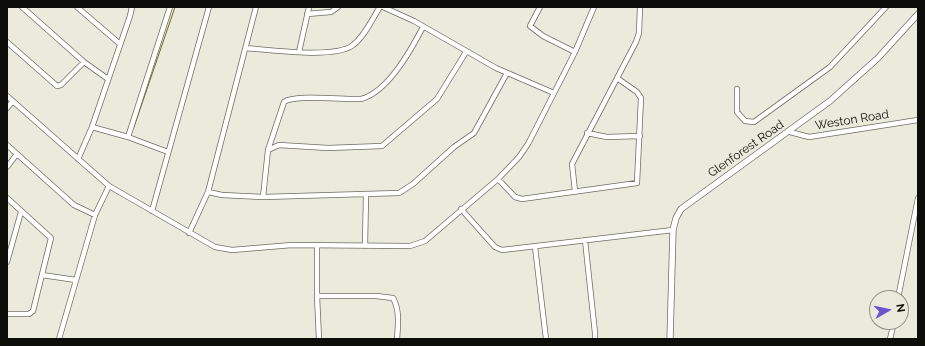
<!DOCTYPE html>
<html>
<head>
<meta charset="utf-8">
<style>
	body { margin:0 }
	#map { position:relative; width:925px; height:346px; overflow:hidden; background:#ebebdd; font-family:Raleway,sans-serif }
	canvas { display:block }
	.frame { position:absolute; inset:0; border:8px solid #0d0d09; pointer-events:none }
	.north { position:absolute; left:869px; top:290px; width:40px; height:40px; box-sizing:border-box; background:#ebebdd; border:1px solid #929288; border-radius:50%; rotate:81deg; font-size:11px; font-weight:700; line-height:16px; text-align:center; color:#0d0d09 }
	.north::after { content:''; display:block; margin:auto; width:14px; height:18px; background:#6b54ce; clip-path:polygon(50% 0,100% 100%,50% 72%,0 100%) }
</style>
</head>
<body>
<div id="map">
<canvas width="925" height="346"></canvas>
<div class="frame"></div>
<div class="north">N</div>
</div>
<script>
const context = document.querySelector('canvas').getContext('2d');
context.lineJoin = 'round';
function strokePath(path, color, width, dash) { context.strokeStyle = color; context.lineWidth = width; context.lineCap = dash ? 'butt' : 'round'; context.setLineDash(dash || []); context.stroke(path); }
function label(font, color, halo, rows, align = 'center') {
  context.font = font + ' Raleway,sans-serif'; context.lineWidth = 4; context.setLineDash([]); context.textBaseline = 'middle'; context.strokeStyle = halo; context.fillStyle = color; for (const [text, x, y, turn = 0] of rows) {
    context.save(); context.translate(x, y); context.rotate((+turn || 0) * Math.PI / 180); context.textAlign = isNaN(turn) ? turn : align; if (halo) context.strokeText(text, 0, 0); context.fillText(text, 0, 0); context.restore();
  }
}
const stream = new Path2D(`
	M134,127L175,7`);
const minor = new Path2D(`
	M22,7L84,62L108,79
	M77,7L120,44
	M383,7L414,21L496,68L554,93
	M540,7L530,26L543,36L575,52
	M307,14L331,12L338,7
	M7,42L57,86L61,85L84,62
	M246,48C270,50 336,59 353,45C365,36 372,19 380,7
	M299,52L309,7
	M737,89V112L745,121L754,122L830,67L886,7
	M7,96L109,186L215,247L232,250L292,245L410,246L425,241L498,179L519,157L528,144L575,52L594,7
	M7,108L13,101
	M92,127L128,137L170,7
	M790,132L809,137L918,120
	M587,133L607,137L640,136
	M128,137L168,152
	M7,145L74,205L95,215
	M268,150L279,145L328,148L382,146L437,99L466,52
	M78,159L92,127L130,16L132,7
	M7,167L17,154
	M498,179L515,197L522,199L637,183L641,98L637,92L617,78
	M575,191L572,164L636,42L639,33L640,7
	M208,192L222,195L263,197L399,193L413,184L454,147L474,133L507,73
	M263,197L268,150L284,102C295,94 345,100 361,99C388,92 411,50 423,27
	M7,198L51,238L33,311L29,314H7
	M461,209L495,247L502,250L673,230
	M152,211L209,7
	M189,233L208,192L256,7
	M585,240L595,333V339
	M365,246L366,195
	M317,247V296L319,339
	M535,247L546,339
	M7,262L21,212
	M42,275L76,280
	M317,296H376L393,298C400,310 398,326 397,339
	M898,298L918,198
	M59,339L95,215L109,186
	M890,339L894,322`);
const tertiary = new Path2D(`
	M670,339L673,230L676,218L681,209L830,101L878,58L918,14`);
const streetNames = [
	["Weston Road",852,120,-9],
	["Glenforest Road",746,149,-35]
];
strokePath(stream, '#6e6a1f', 1);
strokePath(minor, '#6d6d60', 6);
strokePath(tertiary, '#6d6d60', 7);
strokePath(minor, '#fff', 4.5);
strokePath(tertiary, '#fff', 5.5);
label('12px', '#0d0d09', '#ebebdd', streetNames);
</script>
</body>
</html>
